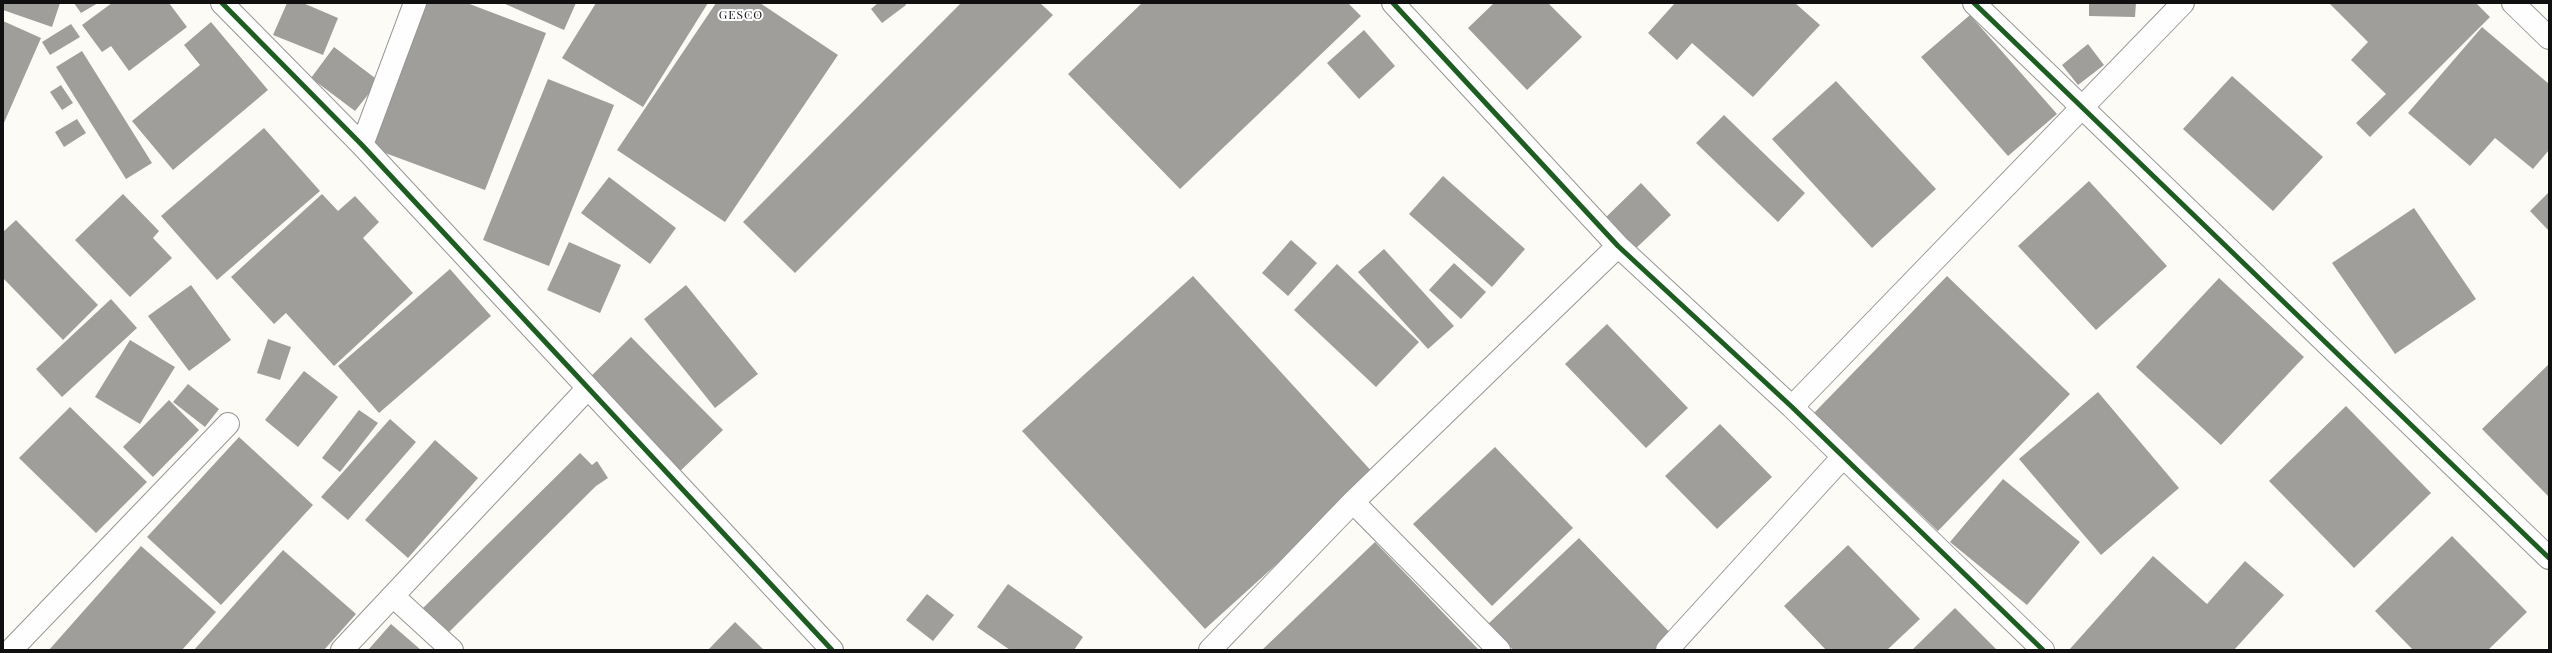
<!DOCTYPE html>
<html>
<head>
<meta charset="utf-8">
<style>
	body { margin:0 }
	#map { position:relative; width:2552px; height:653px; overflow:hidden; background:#fcfbf6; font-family:"Playfair Display",serif }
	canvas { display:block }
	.frame { position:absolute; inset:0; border:4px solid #101010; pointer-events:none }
</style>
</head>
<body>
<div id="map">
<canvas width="2552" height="653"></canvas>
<div class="frame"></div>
</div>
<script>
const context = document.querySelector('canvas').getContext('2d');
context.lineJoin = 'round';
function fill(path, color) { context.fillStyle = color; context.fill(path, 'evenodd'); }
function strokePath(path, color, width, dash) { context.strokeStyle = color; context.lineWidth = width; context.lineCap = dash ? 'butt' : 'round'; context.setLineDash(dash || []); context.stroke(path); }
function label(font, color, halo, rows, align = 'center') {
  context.font = font + ' "Playfair Display",serif'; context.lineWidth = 4; context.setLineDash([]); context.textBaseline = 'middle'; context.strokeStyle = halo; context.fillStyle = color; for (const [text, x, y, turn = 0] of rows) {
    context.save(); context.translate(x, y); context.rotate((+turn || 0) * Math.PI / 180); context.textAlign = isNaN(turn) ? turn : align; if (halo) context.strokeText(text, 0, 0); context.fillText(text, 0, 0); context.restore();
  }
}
const building = new Path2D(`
	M3,3H60L52,27L3,10Z
	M74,3H98L81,13Z
	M112,3H169L187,27L129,71L111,46L102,52L82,25Z
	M287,3H303L338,18L323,55L273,35Z
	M424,3H467L546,33L485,190L369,147Z
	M503,3H576L564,30Z
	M596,3H708L643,107L562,58Z
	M716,3H760L838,55L725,222L617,150Z
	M878,3H905L906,5L882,23L871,9Z
	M961,3H1040L1053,15L795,273L743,222Z
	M1142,3H1348L1361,16L1180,189L1068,74Z
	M1494,3H1548L1582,37L1527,90L1468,28Z
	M1675,3H1795L1820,25L1753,97L1692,43L1677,60L1648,33Z
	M2089,3H2136L2135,17L2089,16Z
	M2329,3H2476L2490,17L2370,137L2356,123L2386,94L2351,60L2368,42Z
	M1970,15L2057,114L2008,156L1921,57Z
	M3,21L41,38L3,125Z
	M211,22L268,90L173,170L132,121L200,65L184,45Z
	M71,24L80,37L50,55L42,42Z
	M2482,27L2549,84V150L2533,169L2495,138L2470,166L2408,113Z
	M1364,30L1395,66L1359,99L1327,63Z
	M2088,44L2104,65L2078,85L2062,65Z
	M334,47L379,81L355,111L311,78Z
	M82,51L152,163L126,179L56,67Z
	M2232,76L2323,157L2273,211L2183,129Z
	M548,79L614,105L549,266L483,240Z
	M1836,81L1936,189L1872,248L1772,139Z
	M61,85L73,103L62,110L50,92Z
	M1724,115L1805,193L1778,222L1696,143Z
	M77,119L86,133L64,147L55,132Z
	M264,128L320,191L217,280L161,216Z
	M1443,176L1525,249L1492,287L1409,214Z
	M609,177L676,228L650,264L581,213Z
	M2089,181L2167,266L2096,330L2018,246Z
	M1641,183L1671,215L1631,253L1601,222Z
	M2549,192V231L2530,211Z
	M123,194L159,231L153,238L172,258L130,297L75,240Z
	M322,194L338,211L355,196L379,222L363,238L413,293L334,366L286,313L274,324L231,277Z
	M2414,208L2476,299L2395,354L2332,263Z
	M16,220L98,305L63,340L3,278V232Z
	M1291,240L1317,263L1288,296L1262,273Z
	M569,242L621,265L600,313L547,290Z
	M1384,249L1454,326L1428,349L1358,272Z
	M1454,263L1486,292L1461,319L1429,290Z
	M1337,264L1419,342L1376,387L1294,310Z
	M450,269L491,316L379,413L338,366Z
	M1193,276L1375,475L1205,629L1022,431Z
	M1947,276L2070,394L1938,531L1814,413Z
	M2219,278L2304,357L2221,445L2136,367Z
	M191,285L231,340L189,371L148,316Z
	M686,285L758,374L715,408L644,319Z
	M111,299L137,328L62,397L36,369Z
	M1607,324L1688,408L1646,448L1565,364Z
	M631,337L723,430L677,474L585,382Z
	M268,339L291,347L280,380L257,373Z
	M130,340L175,367L140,424L95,397Z
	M2549,364V497L2482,429Z
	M304,371L338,397L298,447L265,420Z
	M188,384L219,409L205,427L173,402Z
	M2098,392L2179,488L2101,555L2019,459Z
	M169,400L199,430L153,477L123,447Z
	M2346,406L2431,493L2354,568L2269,481Z
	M70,407L147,482L96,533L19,458Z
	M359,410L378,423L340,472L322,458Z
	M390,419L416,442L348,520L321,497Z
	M1720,424L1772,477L1717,529L1665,476Z
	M239,437L313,505L221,605L147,537Z
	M435,440L478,478L408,558L365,520Z
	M1495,447L1573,528L1492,606L1413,524Z
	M580,453L592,465L597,461L608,478L596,486L447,634L422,609Z
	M2003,479L2080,542L2027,605L1950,542Z
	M2452,536L2527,612L2488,650H2413L2375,611Z
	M1579,538L1679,642L1670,650H1513L1488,624Z
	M1375,542L1479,650H1262Z
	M1848,545L1920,619L1887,650H1826L1784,606Z
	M141,546L216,612L182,650H49Z
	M283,550L356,614L324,650H194Z
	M2153,556L2207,604L2245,561L2284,595L2234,650H2069Z
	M1008,584L1083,637L1074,650H1010L977,627Z
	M927,594L954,615L933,641L906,620Z
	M1955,608L1997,650H1912Z
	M735,622L764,650H708Z
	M391,624L421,650H368Z`);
const minor = new Path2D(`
	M222,3L362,145L832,650
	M1393,3L1618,246L1792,407L2043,650
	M1974,3L2549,558
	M2513,3L2549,38
	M362,145L415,3
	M1792,407L2183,3
	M1353,502L1499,650
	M393,596L452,650
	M11,650L228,424
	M342,650L588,388
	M1210,650L1353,502L1618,246
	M1667,650L1842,458`);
const cycleway = new Path2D(`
	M222,3L362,145L832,650
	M1393,3L1618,246L1792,407L2043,650
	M1974,3L2549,558`);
const neighbourhoodNames = [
	["GESCO",741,15]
];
fill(building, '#a09e9b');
strokePath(minor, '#969694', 24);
strokePath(minor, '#fffefe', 22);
strokePath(cycleway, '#1b5e20', 5);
context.letterSpacing = '1px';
label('12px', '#101010', '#fff', neighbourhoodNames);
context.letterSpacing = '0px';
</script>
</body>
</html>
